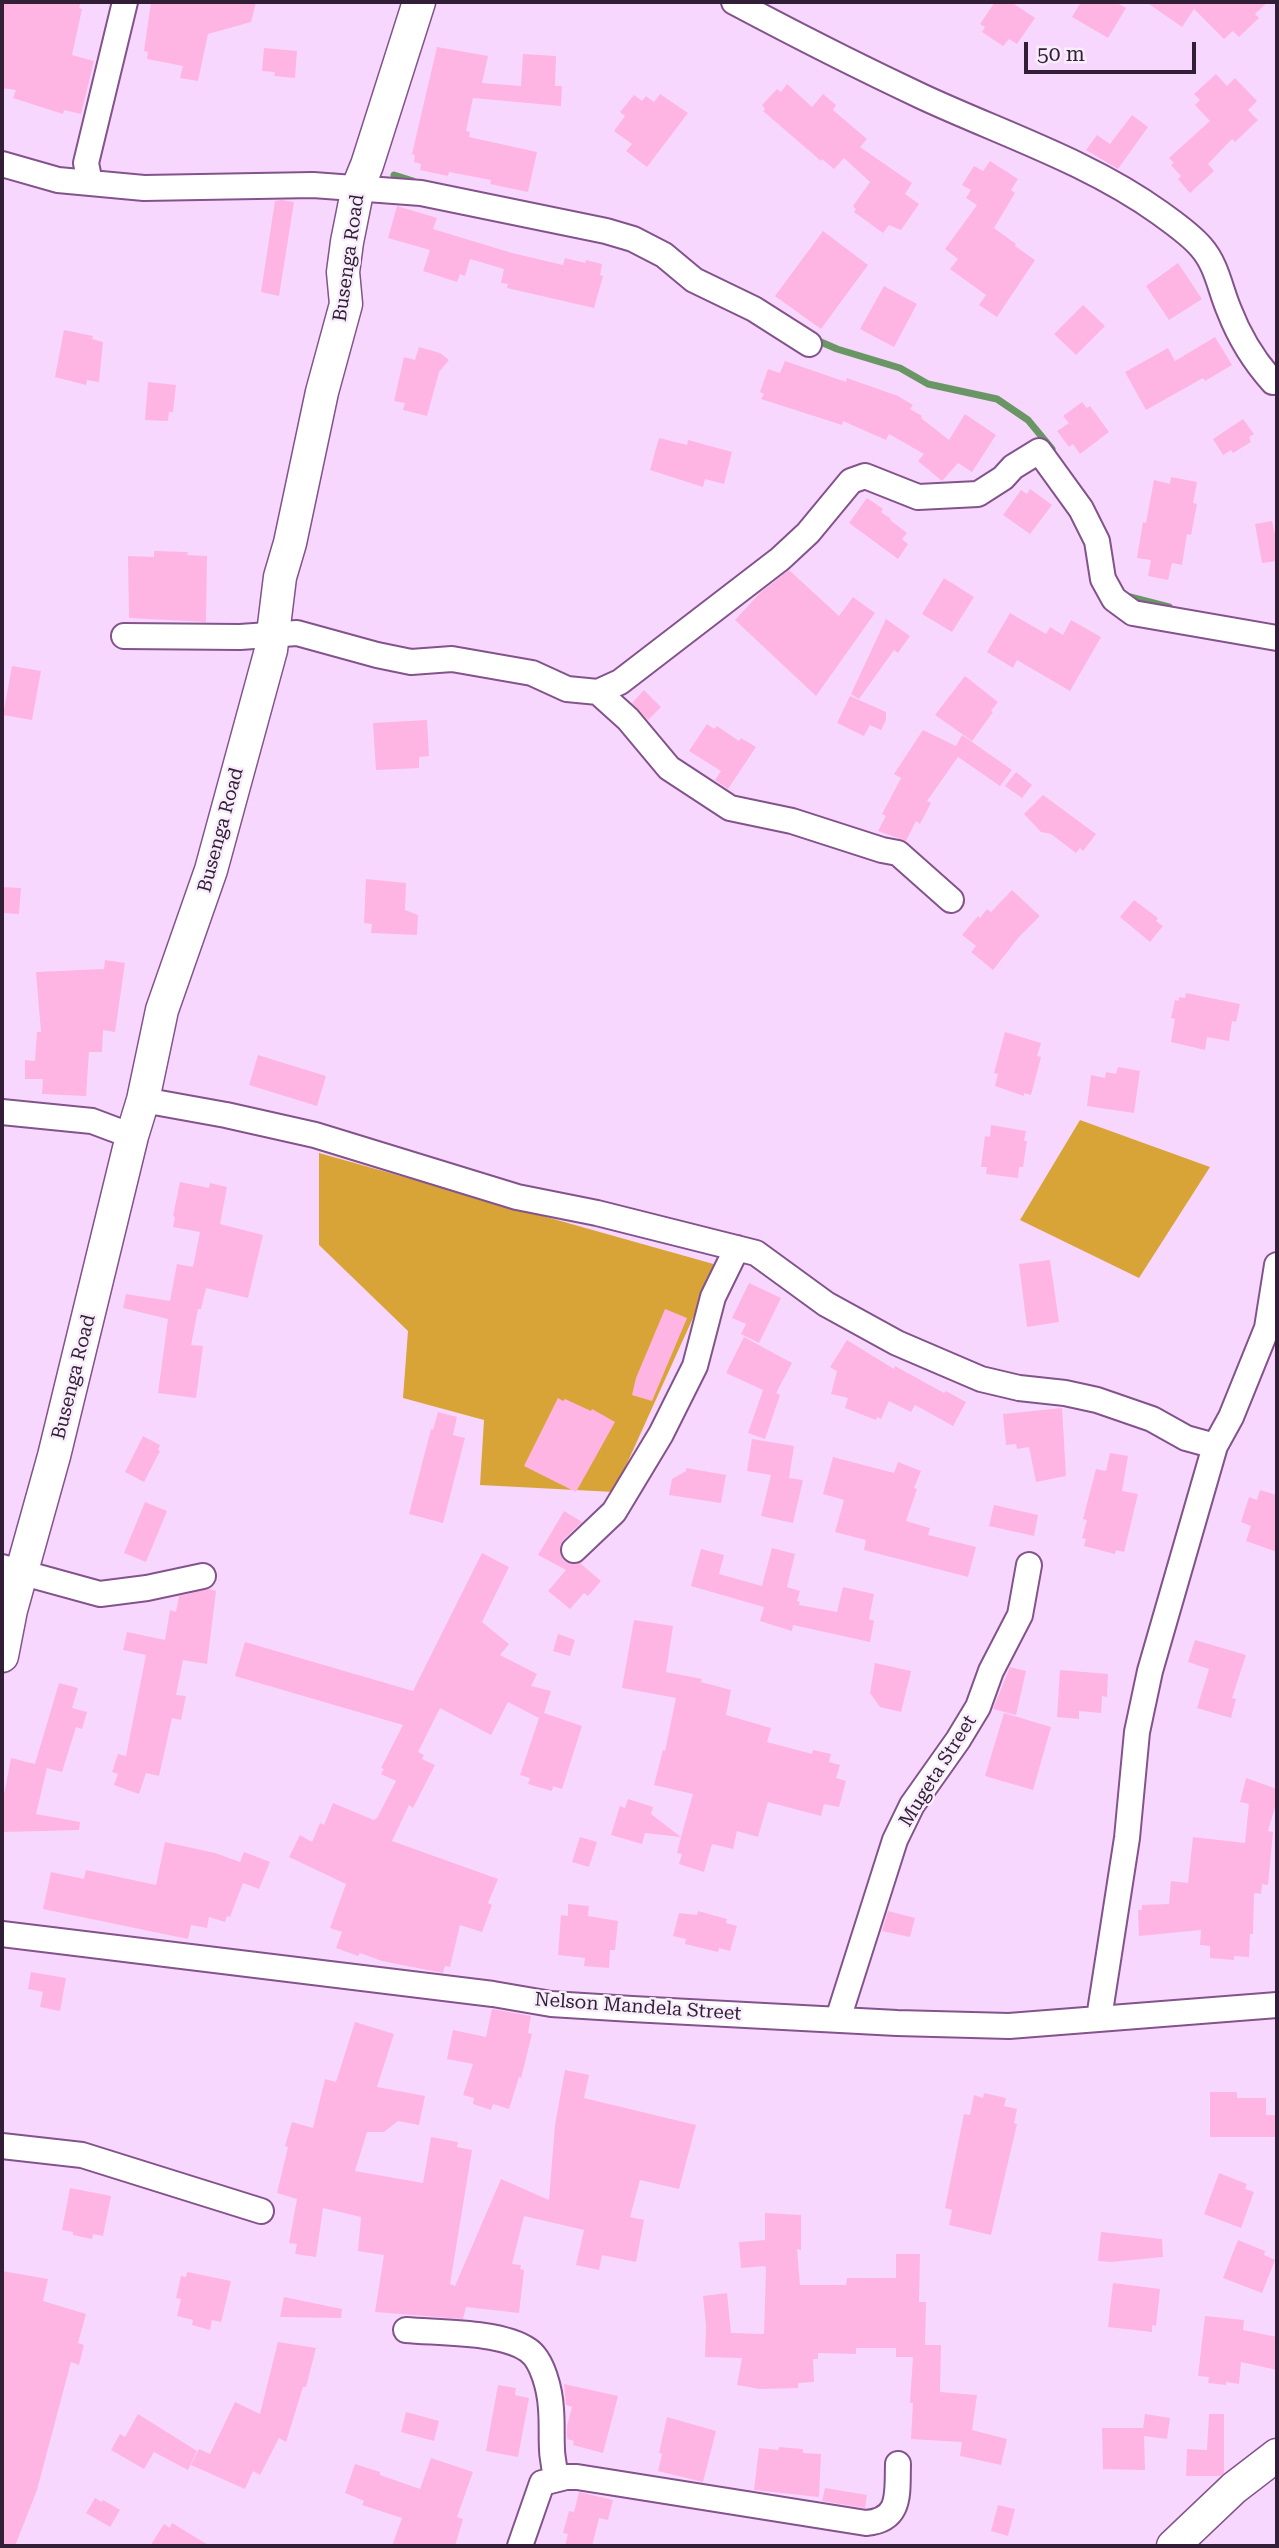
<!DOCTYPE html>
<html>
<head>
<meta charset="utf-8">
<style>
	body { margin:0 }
	#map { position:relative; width:1279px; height:2548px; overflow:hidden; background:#f8d7fe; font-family:"Roboto Serif",serif }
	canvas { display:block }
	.frame { position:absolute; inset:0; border:4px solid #321e36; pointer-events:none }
	.scale { position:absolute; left:1024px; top:42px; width:172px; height:32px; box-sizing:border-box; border:4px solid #321e36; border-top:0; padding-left:9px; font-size:21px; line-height:24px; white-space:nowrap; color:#321e36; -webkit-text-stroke:5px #f8edfa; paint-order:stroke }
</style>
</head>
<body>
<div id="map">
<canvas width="1279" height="2548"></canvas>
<div class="frame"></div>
<div class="scale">50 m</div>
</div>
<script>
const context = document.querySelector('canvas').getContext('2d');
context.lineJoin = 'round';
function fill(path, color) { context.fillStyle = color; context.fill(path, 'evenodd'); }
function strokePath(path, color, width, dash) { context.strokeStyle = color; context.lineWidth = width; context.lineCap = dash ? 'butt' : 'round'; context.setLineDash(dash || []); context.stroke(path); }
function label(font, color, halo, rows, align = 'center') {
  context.font = font + ' "Roboto Serif",serif'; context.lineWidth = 5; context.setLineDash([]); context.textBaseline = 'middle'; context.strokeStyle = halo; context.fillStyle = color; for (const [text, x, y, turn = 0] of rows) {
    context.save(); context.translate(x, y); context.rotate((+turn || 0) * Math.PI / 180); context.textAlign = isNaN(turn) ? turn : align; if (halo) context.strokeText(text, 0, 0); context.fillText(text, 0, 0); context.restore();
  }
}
const forest = new Path2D(`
	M1080,1120L1210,1167L1139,1278L1020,1220Z
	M319,1153L717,1265L614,1492L480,1485L484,1420L403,1398L408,1331L319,1245Z`);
const stream = new Path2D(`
	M394,175L413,181
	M814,339L837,349L900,368L928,384L997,399L1028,420L1052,449
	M1126,596L1169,607`);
const building = new Path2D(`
	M2,2H81L79,8L82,9L72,55L94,61L81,114L64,110L63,114L13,98L16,90L2,88Z
	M151,2H256L251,22L208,34L198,81L180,78L183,66L147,59L148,52L144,51Z
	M995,2H1011L1035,18L1017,44L1009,39L1003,46L982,32L985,27L980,24Z
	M1081,2H1115L1126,8L1108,38L1072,17Z
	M1146,2H1268L1255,14L1259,18L1239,37L1233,31L1224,39L1194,9L1182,27Z
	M437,47L488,56L482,83L521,86L523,54L556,56L555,86H562L561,106L473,98L466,131L470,132L469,137L537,152L528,192L490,184L491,180L449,172L448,176L420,170L421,164L414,162L415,155L412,154Z
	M264,48L297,51L295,78L274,76L275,72L262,71Z
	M1216,74L1227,86L1235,78L1257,101L1248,110L1258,120L1235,142L1232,139L1208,164L1214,171L1190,193L1178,179L1181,176L1171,165L1174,163L1169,158L1210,121L1195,105L1200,100L1194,94Z
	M787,84L812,107L823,94L836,105L833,110L867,139L860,147L912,183L905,194L919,204L901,230L889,225L883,233L854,212L856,209L853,206L870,182L844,158L834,169L822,159L821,161L763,111L765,109L762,105L777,89L781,92Z
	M660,94L688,113L647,167L626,151L632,144L614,131L625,116L620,112L634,95L642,101L646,96L654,102Z
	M1132,115L1148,127L1118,169L1086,150L1097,135L1110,144Z
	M990,161L1018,179L1011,190L1015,193L994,228L1016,244L1015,246L1035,260L997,317L979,305L986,295L950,269L958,259L945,249L977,205L966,198L971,190L962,185L974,166L983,171Z
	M282,200L294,202L279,296L261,292L275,201Z
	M397,206L437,218L433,229L512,253L563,265L565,258L585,263L586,260L602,264L600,275L603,276L594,308L507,288L508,284L501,283L504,269L470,259L465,276L460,274L457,282L423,271L430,250L388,238Z
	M823,231L868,265L821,329L775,296Z
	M1178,263L1202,299L1169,320L1146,286Z
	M884,286L917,304L894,347L860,329Z
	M1083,305L1105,326L1076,355L1054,334Z
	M64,330L93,336L92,339L103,342L99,382L87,380L86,385L55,377Z
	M1215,337L1232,365L1205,381L1203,378L1146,410L1125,372L1168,348L1175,361Z
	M419,347L440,353L449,360L439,372L427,416L403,410L405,403L394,401L404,357L415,360Z
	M785,361L846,382L847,378L898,396L913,405L910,409L922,416L921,418L949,440L965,414L996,435L972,472L958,463L942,481L918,461L924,454L889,434L886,440L843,421L842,425L761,399L764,394L760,392L768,369L780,373Z
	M148,382L176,385L173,412H169L168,421L145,420Z
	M1082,402L1087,408L1090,406L1109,432L1080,454L1073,444L1069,447L1057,431L1069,423L1063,416Z
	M1243,419L1254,434L1249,437L1251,442L1233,453L1231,450L1223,455L1213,439Z
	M659,438L687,445L688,440L732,452L724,484L705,479L703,487L650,470Z
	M1171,477L1197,482L1193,503L1197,504L1191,535L1187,534L1182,565L1172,563L1168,580L1148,576L1151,560L1137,558L1143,522L1146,523L1154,480L1170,484Z
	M1030,489L1052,505L1030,534L1003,515L1021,490L1027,494Z
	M867,498L883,509L881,512L891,519L890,520L907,533L902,539L908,544L898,559L849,523Z
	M1272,521L1275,534L1277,533V561L1262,563L1255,524Z
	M154,551L188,552L187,555L207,556L206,622L129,618L128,556L154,557Z
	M789,570L839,616L853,597L875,613L816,696L735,620L760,593Z
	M944,578L974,597L952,632L922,614Z
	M1010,613L1046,634L1050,627L1063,635L1071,620L1101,637L1070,691L1017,660L1013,668L987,652Z
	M886,619L910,636L898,653L894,650L859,699L851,694Z
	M12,666L41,671L32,720L3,715Z
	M965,676L998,702L991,711L993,712L972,741L935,715Z
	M644,690L661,707L648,720L632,703Z
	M850,696L886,712V720L881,730L870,725L864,736L837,723Z
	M427,720L429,756L419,757V768L376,770L373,723Z
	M707,724L714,729L717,726L739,741L741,738L756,747L728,789L715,780L721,771L689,751Z
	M923,730L956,746L962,735L1012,770L1000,786L958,757L927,801L931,803L920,824L916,821L906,841L878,831L886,816L882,814L901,778L894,774Z
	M1016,772L1032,785L1022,798L1005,786Z
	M1043,795L1096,834L1083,851L1080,848L1076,853L1051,834L1041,832L1024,814Z
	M366,879L406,883L405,910L418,915L417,935L371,933L372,924L364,923Z
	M2,887L21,888L19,914L2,913Z
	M1012,890L1040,916L1019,937L993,970L971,952L976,946L962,935L978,916L980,918L987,909L991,912Z
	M1134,900L1158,918L1156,921L1163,926L1150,942L1120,917Z
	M105,960L125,963L115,1032L103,1030L102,1052H89L86,1096L42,1094L43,1079H25V1060L35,1061L37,1032H41L36,972L104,969Z
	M1186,993L1240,1004L1236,1022L1232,1021L1229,1041L1207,1037L1205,1050L1171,1042L1175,1019L1171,1018L1175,1000L1179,1001V997L1185,998Z
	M1005,1032L1041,1043L1037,1056L1041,1057L1031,1095L1024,1093V1096L995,1086L998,1074L994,1073Z
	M258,1055L326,1076L317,1106L249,1085Z
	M1118,1067L1140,1071L1134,1113L1087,1106L1091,1075L1105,1078L1106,1072L1116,1074Z
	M991,1125L1026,1131L1024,1141H1027L1023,1167H1019L1018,1178L986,1174L987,1167H981L985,1136L990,1137Z
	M180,1182L209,1188L210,1183L227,1187L220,1224L263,1235L248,1298L206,1288L201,1309H198L191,1345L203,1346L196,1398L158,1393L168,1319L123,1308L126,1294L170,1301L177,1264L193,1267L200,1232L173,1227L175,1217L173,1216Z
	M1050,1260L1059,1322L1027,1327L1019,1264Z
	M749,1283L781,1298L759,1343L741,1334L746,1324L732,1318Z
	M665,1309L687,1318L652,1401L632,1395L636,1378Z
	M744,1337L792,1363L776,1393L780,1395L765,1439L748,1433L763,1390L726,1373Z
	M847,1340L894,1369L895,1366L944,1393L946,1391L966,1402L953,1426L915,1405L911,1412L889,1401L881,1419L877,1417L876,1420L845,1408L848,1398L831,1394L837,1371L830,1367Z
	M558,1398L563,1401L565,1399L591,1411L592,1409L615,1422L576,1492L524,1466Z
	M1062,1408L1066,1476L1036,1482L1029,1447L1017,1449L1016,1444L1006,1445L1003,1414Z
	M438,1412L457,1417L453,1435L465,1438L443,1523L409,1514L431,1429L433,1430Z
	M143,1436L160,1445L158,1450L160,1451L144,1482L125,1472Z
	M752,1439L794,1446L789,1478L803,1480L793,1523L761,1516L771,1475L747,1471Z
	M1110,1453L1128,1456L1122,1491L1138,1494L1124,1552L1116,1550L1115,1554L1084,1546L1086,1539L1082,1538L1087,1520L1083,1519L1096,1469L1106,1471Z
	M833,1457L894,1473L898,1462L921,1471L914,1488L917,1489L906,1521L930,1528L928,1535L976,1547L968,1577L864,1550L866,1540L835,1532L844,1500L823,1494Z
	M686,1468L726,1475L721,1503L669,1495L672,1479L686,1471Z
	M1260,1490L1277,1495V1552L1246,1541L1251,1526L1241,1522L1249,1497L1257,1500Z
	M145,1502L167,1511L146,1562L124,1553Z
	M994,1505L1038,1515L1034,1536L989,1526Z
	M564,1511L582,1522L563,1540L560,1546V1554L564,1561L570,1564L580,1563L601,1581L588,1596L584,1593L570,1609L548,1591L566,1570L538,1555Z
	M772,1548L795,1554L787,1587L800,1591L797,1601L800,1602L799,1605L837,1612L843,1587L874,1594L869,1619L874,1621L870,1642L793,1625L792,1631L760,1621L764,1607L691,1586L701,1549L724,1555L719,1574L762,1586Z
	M482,1553L509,1567L482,1622L509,1644L500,1655L537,1674L531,1686L551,1691L544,1713L582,1726L562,1789L553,1786L552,1791L528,1784L530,1778L520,1775L539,1718L508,1702L491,1735L440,1708L418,1752L424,1755L422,1759L435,1765L413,1808L409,1805L392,1841L498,1879L488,1903L492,1905L482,1932L460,1925L450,1967L445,1966L443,1973L382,1961L360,1953L358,1956L336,1948L342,1932L330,1928L346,1884L289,1857L300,1835L312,1842L320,1823L324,1825L333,1803L374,1820L377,1818L396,1781L381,1774L384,1769L381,1768L403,1725L235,1676L245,1642L413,1691Z
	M209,1589L216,1591L207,1664L183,1660L176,1695L186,1696L181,1720L172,1718L159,1776L146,1773L139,1794L114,1785L118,1774L112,1772L118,1754L126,1756L146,1655L123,1650L127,1632L165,1640L170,1610L176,1612L179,1596Z
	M634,1620L673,1626L666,1672L702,1679L701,1682L731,1690L726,1715L771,1728L767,1742L812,1754L813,1750L831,1754L829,1762L840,1765L836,1778L846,1781L839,1807L824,1804L821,1816L768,1802L758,1837L737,1831L733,1849L712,1844L704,1872L679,1864L682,1854L677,1853L681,1837L645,1833L642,1844L611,1835L620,1806L625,1808L628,1799L653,1807L651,1814L681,1837L693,1794L654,1785L663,1750L665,1751L676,1698L622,1688Z
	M558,1634L575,1640L570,1656L553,1651Z
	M1195,1640L1246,1655L1232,1698L1236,1699L1231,1718L1197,1708L1209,1669L1188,1662Z
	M875,1663L911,1671L901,1712L880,1707L870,1693Z
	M1010,1667L1026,1671L1016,1715L993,1709Z
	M1060,1670L1108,1674L1107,1697L1102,1696L1101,1713L1079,1711V1719L1057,1717Z
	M59,1683L78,1688L72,1708L87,1712L82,1729L76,1727L62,1772L47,1768L36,1814L80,1822L79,1830L2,1832V1805L11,1758L35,1764Z
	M1004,1713L1051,1727L1033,1790L985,1776Z
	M1246,1778L1277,1789V1800L1268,1831L1273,1832L1268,1885L1262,1884L1261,1894L1254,1893L1253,1934H1250L1249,1957L1234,1956V1960L1210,1958V1946L1200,1945L1201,1930L1139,1936L1138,1910H1142V1905L1169,1904L1171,1881L1188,1883L1193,1837L1245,1843L1249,1804L1240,1802Z
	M580,1837L597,1842L589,1867L572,1862Z
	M165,1842L215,1853L240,1862L244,1852L270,1862L259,1889L243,1883L230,1917L227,1916L225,1922L209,1917L207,1928L191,1925L188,1939L43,1909L51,1872L84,1879L86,1870L156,1885Z
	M568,1904L589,1906L588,1916L618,1921L615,1950H610L609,1968L584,1966L585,1958L558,1955L561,1915L568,1916Z
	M698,1911L727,1919L726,1923L737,1926L730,1951L719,1948L718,1952L685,1944L686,1939L673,1936L679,1913L697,1915Z
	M888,1911L915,1918L910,1937L882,1931Z
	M31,1972L66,1978L60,2011L40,2007L43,1992L28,1989Z
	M492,2009L531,2016L528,2033L532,2034L521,2078L519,2077L509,2109L493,2104L491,2110L473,2104L474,2098L463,2095L473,2064L447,2059L453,2030L486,2037Z
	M355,2022L394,2034L377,2087L425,2096L419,2125L398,2121L384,2132H367L355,2171L423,2183L431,2137L458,2142L457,2147L472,2150L450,2284L455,2286L501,2179L549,2200L555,2125L565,2070L589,2075L584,2098L696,2125L679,2189L640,2180L630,2217L644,2220L636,2262L602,2255L599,2270L576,2265L584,2230L524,2216L512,2264L521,2265L520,2269L524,2270L519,2313L466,2307L463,2319L375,2312L384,2255L358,2251L361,2217L323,2208L316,2257L295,2254L297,2244L289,2243L297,2199L277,2193L288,2147L285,2146L292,2122L313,2128L325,2079L336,2082Z
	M1210,2092H1237V2098H1266V2115H1277V2137H1210Z
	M984,2093L1006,2098L1004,2106L1017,2109L1014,2123L1017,2124L991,2235L949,2225L952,2210L945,2208L964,2114L970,2115L974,2095L983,2098Z
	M1219,2173L1247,2184L1245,2189L1254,2192L1241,2228L1204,2214Z
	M70,2188L111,2196L103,2236L93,2234L92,2239L73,2235V2232L62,2230Z
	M765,2213L801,2215V2250L797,2249L800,2285H846L847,2278H896V2254H920L919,2302H926L925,2345H941L940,2392L977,2395L972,2430L1007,2439L1001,2465L960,2456L962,2442L911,2439L913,2403H910L913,2357H896V2348H856V2354L818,2353V2359H813L814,2382L798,2383V2388L760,2389L737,2385L742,2358L705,2357L706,2326L703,2296L727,2293L731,2333L764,2334L766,2269L765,2266L741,2268L739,2242L765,2240Z
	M1101,2232L1162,2239L1163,2257L1111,2262L1098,2261Z
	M1238,2240L1265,2251L1264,2255L1275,2260L1262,2293L1223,2278Z
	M2,2271L48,2279L43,2301L86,2314L78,2343L84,2345L79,2365L71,2362L37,2490L15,2546H2Z
	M187,2272L231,2281L221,2322L212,2320L210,2330L192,2325L193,2320L177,2316L181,2299L176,2298L181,2276L186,2277Z
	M1113,2283L1160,2289L1156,2326L1152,2325V2332L1108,2327Z
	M284,2297L342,2309L341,2318L280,2317Z
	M1205,2316L1244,2320L1243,2330L1277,2337V2370L1241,2362L1239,2384L1226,2382V2385L1208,2383L1209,2377L1198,2376Z
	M278,2342L316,2348L306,2387H303L286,2442L279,2438L260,2475L253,2471L245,2489L191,2465L199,2449L210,2454L235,2402L260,2414Z
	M564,2384L618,2396L603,2453L573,2445L574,2441L567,2439V2426L572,2407L566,2405Z
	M498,2385L516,2388L515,2395L529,2398L518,2457L486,2451Z
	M406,2412L439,2421L434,2441L401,2432Z
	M138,2414L197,2451L188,2470L154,2452L144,2469L111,2450L120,2434L125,2437Z
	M1145,2414L1170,2418L1167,2439L1144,2436L1145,2470L1103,2469L1102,2428H1143Z
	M1209,2414H1224V2473L1220,2476H1186L1187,2449L1207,2450Z
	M667,2417L716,2431L703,2482L658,2471L662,2454L659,2453Z
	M779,2447L803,2449V2453L821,2454L819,2497L754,2490L759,2448L778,2450Z
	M431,2458L473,2472L457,2517L463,2519L455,2546H392L402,2518L362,2505L364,2501L345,2493L355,2464L380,2472V2475L420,2489Z
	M825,2488L867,2495L865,2508L822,2501Z
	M579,2492L613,2500L608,2520L599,2518L592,2546H565L568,2534L563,2533L569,2511L574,2512Z
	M95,2498L102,2502L103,2500L120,2510L110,2527L86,2513Z
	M998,2505L1015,2509L1008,2536L991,2531Z
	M172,2523L210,2546H150L164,2524L170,2528Z`);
const minor = new Path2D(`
	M734,2C796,35 859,67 923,97C1003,134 1089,162 1160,213C1175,224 1190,234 1201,247C1217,265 1220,289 1229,310C1239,336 1254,361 1273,382
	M2,164L58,180L144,188L313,185L421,193L606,231L633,239L664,255L694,280L754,309L809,344
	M90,183L86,163L125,2
	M124,636L240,637L297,633L377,655L411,662L452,659L532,673L567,689L598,692L620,682L780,559L808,533L851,481L865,476L918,497L978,494L1003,478L1013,467L1039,451L1081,509L1097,541L1103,579L1114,599L1133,613L1277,638
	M598,692L628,719L669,768L730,808L792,821L882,850L898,853L951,900
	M143,1100L226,1115L315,1135L517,1197L597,1213L756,1253L826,1304L897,1343L981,1379L1019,1388L1065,1393L1097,1400L1152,1419L1186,1438L1215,1446
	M2,1112L92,1121L132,1136
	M574,1550L614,1512L661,1434L695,1366L713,1297L737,1248
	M2,1567L100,1594L147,1588L203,1576
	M2,1934L493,1994L551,2004L632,2009L897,2023L1009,2026L1277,2005
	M1099,2018L1127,1838L1137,1732L1150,1671L1215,1446L1231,1417L1267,1328L1277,1265
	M838,2019L895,1840L912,1805L958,1740L978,1707L991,1671L1020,1615L1029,1565
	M2,2146L82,2155L261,2211
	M406,2330C438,2333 501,2331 528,2350C543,2360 550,2391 551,2409C553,2434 549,2453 557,2478
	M520,2546L542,2483L566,2477H577L866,2523C902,2520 897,2493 898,2464`);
const tertiary = new Path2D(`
	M2,1656L11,1610L54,1456L132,1136L143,1100L162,1010L211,870L271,650L280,577L290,543L322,392L346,304L343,272L347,242L358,187L367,165L419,2
	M1173,2546L1234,2488L1277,2455`);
const streetNames = [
	["Busenga Road",349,258,-82],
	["Busenga Road",221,830,-75],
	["Busenga Road",74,1377,-76],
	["Mugeta Street",938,1771,-58],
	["Nelson Mandela Street",638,2007,4]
];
fill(forest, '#d9a437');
strokePath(stream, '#699664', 7);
fill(building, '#feb5e3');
strokePath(minor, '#83538c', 28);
strokePath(tertiary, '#83538c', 35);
strokePath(minor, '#fff', 24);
strokePath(tertiary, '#fff', 32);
label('19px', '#321e36', '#f8edfa', streetNames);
</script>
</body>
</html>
